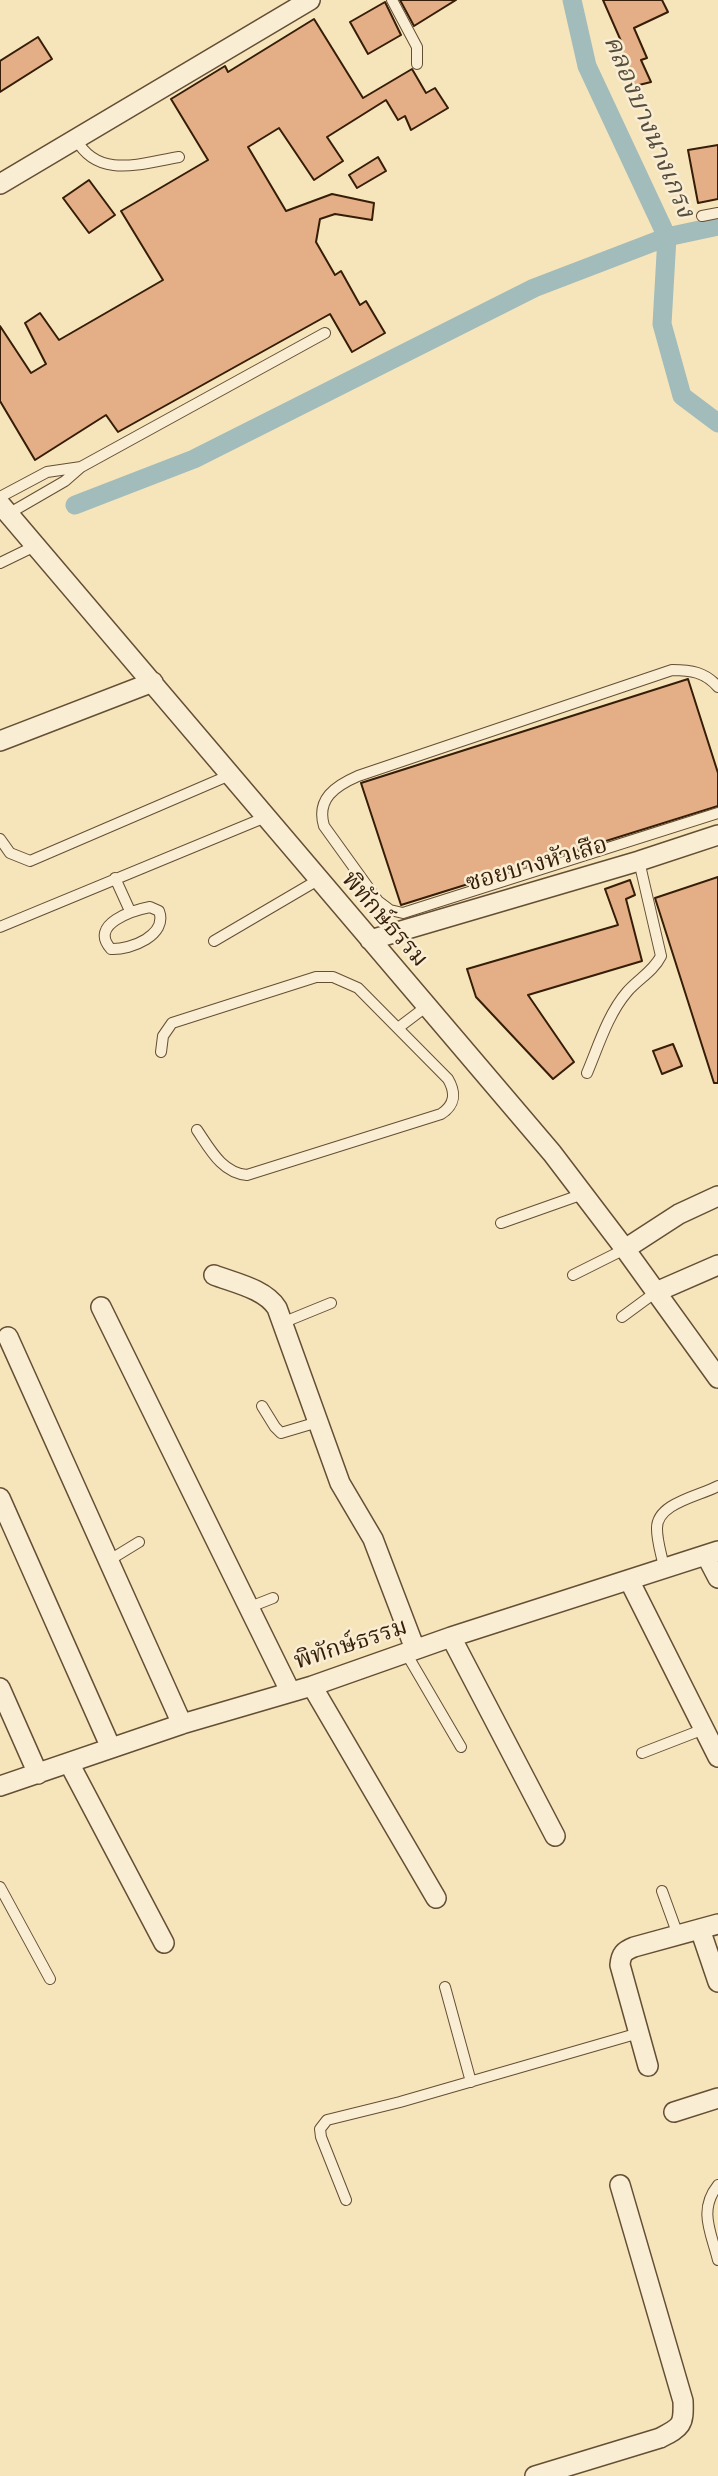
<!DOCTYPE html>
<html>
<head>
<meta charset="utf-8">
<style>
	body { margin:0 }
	canvas { display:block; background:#f6e4bb }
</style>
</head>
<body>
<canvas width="718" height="2476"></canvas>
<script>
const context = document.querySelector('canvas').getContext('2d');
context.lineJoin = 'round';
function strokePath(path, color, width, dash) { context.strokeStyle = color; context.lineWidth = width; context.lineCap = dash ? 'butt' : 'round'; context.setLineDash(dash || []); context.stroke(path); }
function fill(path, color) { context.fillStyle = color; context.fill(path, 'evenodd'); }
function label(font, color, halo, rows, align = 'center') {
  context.font = font + ' Alegreya,"Noto Serif Thai",serif'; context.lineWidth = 5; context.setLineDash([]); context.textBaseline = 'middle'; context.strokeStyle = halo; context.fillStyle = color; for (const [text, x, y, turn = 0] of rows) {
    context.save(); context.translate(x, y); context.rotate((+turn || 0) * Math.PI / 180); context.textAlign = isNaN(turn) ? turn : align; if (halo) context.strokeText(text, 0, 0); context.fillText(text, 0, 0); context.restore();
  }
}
const canal = new Path2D(`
	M572,0L587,66L667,237L662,324L682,396L718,423
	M75,505L194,459L534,288L667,237L718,226`);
const building = new Path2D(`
	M400,0H456L414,26Z
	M603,0H662L668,12L634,28L647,58L641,60L651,82L631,87L617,53L621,41Z
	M385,2L401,35L368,54L350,22Z
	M314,19L363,98L412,69L426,93L435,88L448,108L411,130L405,116L398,120L386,100L327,137L343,161L314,180L279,128L248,147L286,211L332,194L374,203L372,220L335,214L320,219L316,242L335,275L341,271L360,305L366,301L385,333L352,352L330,314L118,432L106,415L35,460L0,401V326L31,373L46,364L25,323L40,313L59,340L163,280L121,211L208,160L171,99L225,66L228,72Z
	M38,37L52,59L0,92V61Z
	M718,145V199L698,203L688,150Z
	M378,157L386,171L357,188L349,175Z
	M89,180L115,215L89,233L63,198Z
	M688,679L718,773V806L401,905L361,783Z
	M718,877V1083H714L655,898Z
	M630,880L635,895L626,899L642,961L528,995L574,1062L553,1079L476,997L467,969L618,925L605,889Z
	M673,1044L682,1066L662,1074L653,1051Z`);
const lane = new Path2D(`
	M392,0L417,47V64
	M76,139C98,180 142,163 179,157
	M702,216L718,213
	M0,497L47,472L81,467
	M8,514L65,481L81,467L325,333
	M0,563L35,546
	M718,687C705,672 691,670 672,670L358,776C335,786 316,799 324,826L378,901L390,910L403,913L718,813
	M0,839L10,853L30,861L230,775
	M115,878L130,911
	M150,907L159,911C168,935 131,950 111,949C88,924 134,910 150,907Z
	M0,927L266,817
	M214,941L318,880
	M398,1028L427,1006
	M161,1052L163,1036L172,1023L316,977H333L358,988L448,1079C456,1093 455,1105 441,1114L247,1175C222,1173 210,1149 197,1130
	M587,1073C598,1047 608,1014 627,992C638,979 653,972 661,956L639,861
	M501,1223L583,1194
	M573,1275L625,1249
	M622,1317L656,1292
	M282,1323L331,1303
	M262,1406L275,1427L281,1433L318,1422
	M108,1561L139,1542
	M664,1568C662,1556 657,1542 657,1529C656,1503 700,1496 718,1486
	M250,1607L273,1598
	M406,1653L461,1747
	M642,1753L704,1729
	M0,1887L50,1979
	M662,1891L678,1935
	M445,1987L471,2082
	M718,2185C698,2210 711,2232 718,2260
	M346,2200L321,2137L320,2129L327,2120L400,2102L639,2033`);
const street = new Path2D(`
	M0,184L310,0
	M0,504L552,1153L625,1249L718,1378
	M0,741L153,682
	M370,940L639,861L718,835
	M625,1249L679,1214L718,1196
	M214,1275C235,1283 265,1289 277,1308L340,1483L373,1539L415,1649
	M656,1292L718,1265
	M101,1307L290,1691
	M8,1337L182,1724
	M0,1498L111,1748
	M706,1555L718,1578
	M629,1580L718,1757
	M451,1637L555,1836
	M312,1686L436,1898
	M0,1688L38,1774
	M69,1763L164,1943
	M0,1786L182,1724L312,1686L451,1637L718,1551
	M700,1929L718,1982
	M648,2066L620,1965C621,1954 624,1951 634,1947L718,1924
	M674,2112L718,2098
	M535,2476L660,2438C681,2427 684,2426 683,2401L620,2185`);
const streetNames = [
	["ซอยบางหัวเสือ",537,865,-16],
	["พิทักษ์ธรรม",384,920,49],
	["พิทักษ์ธรรม",351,1645,-18]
];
const waterNames = [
	["คลองบางนางเกรง",648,127,67]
];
strokePath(canal, '#a1bcba', 19);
fill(building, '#e4af87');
strokePath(building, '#351d07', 2);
strokePath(lane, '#654f34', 12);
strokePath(street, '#654f34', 22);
strokePath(lane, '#f9edd3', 10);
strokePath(street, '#f9edd3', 19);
label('24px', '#351d07', '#f9edd3', streetNames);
label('italic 26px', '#554d3d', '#f9edd3', waterNames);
</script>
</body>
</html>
